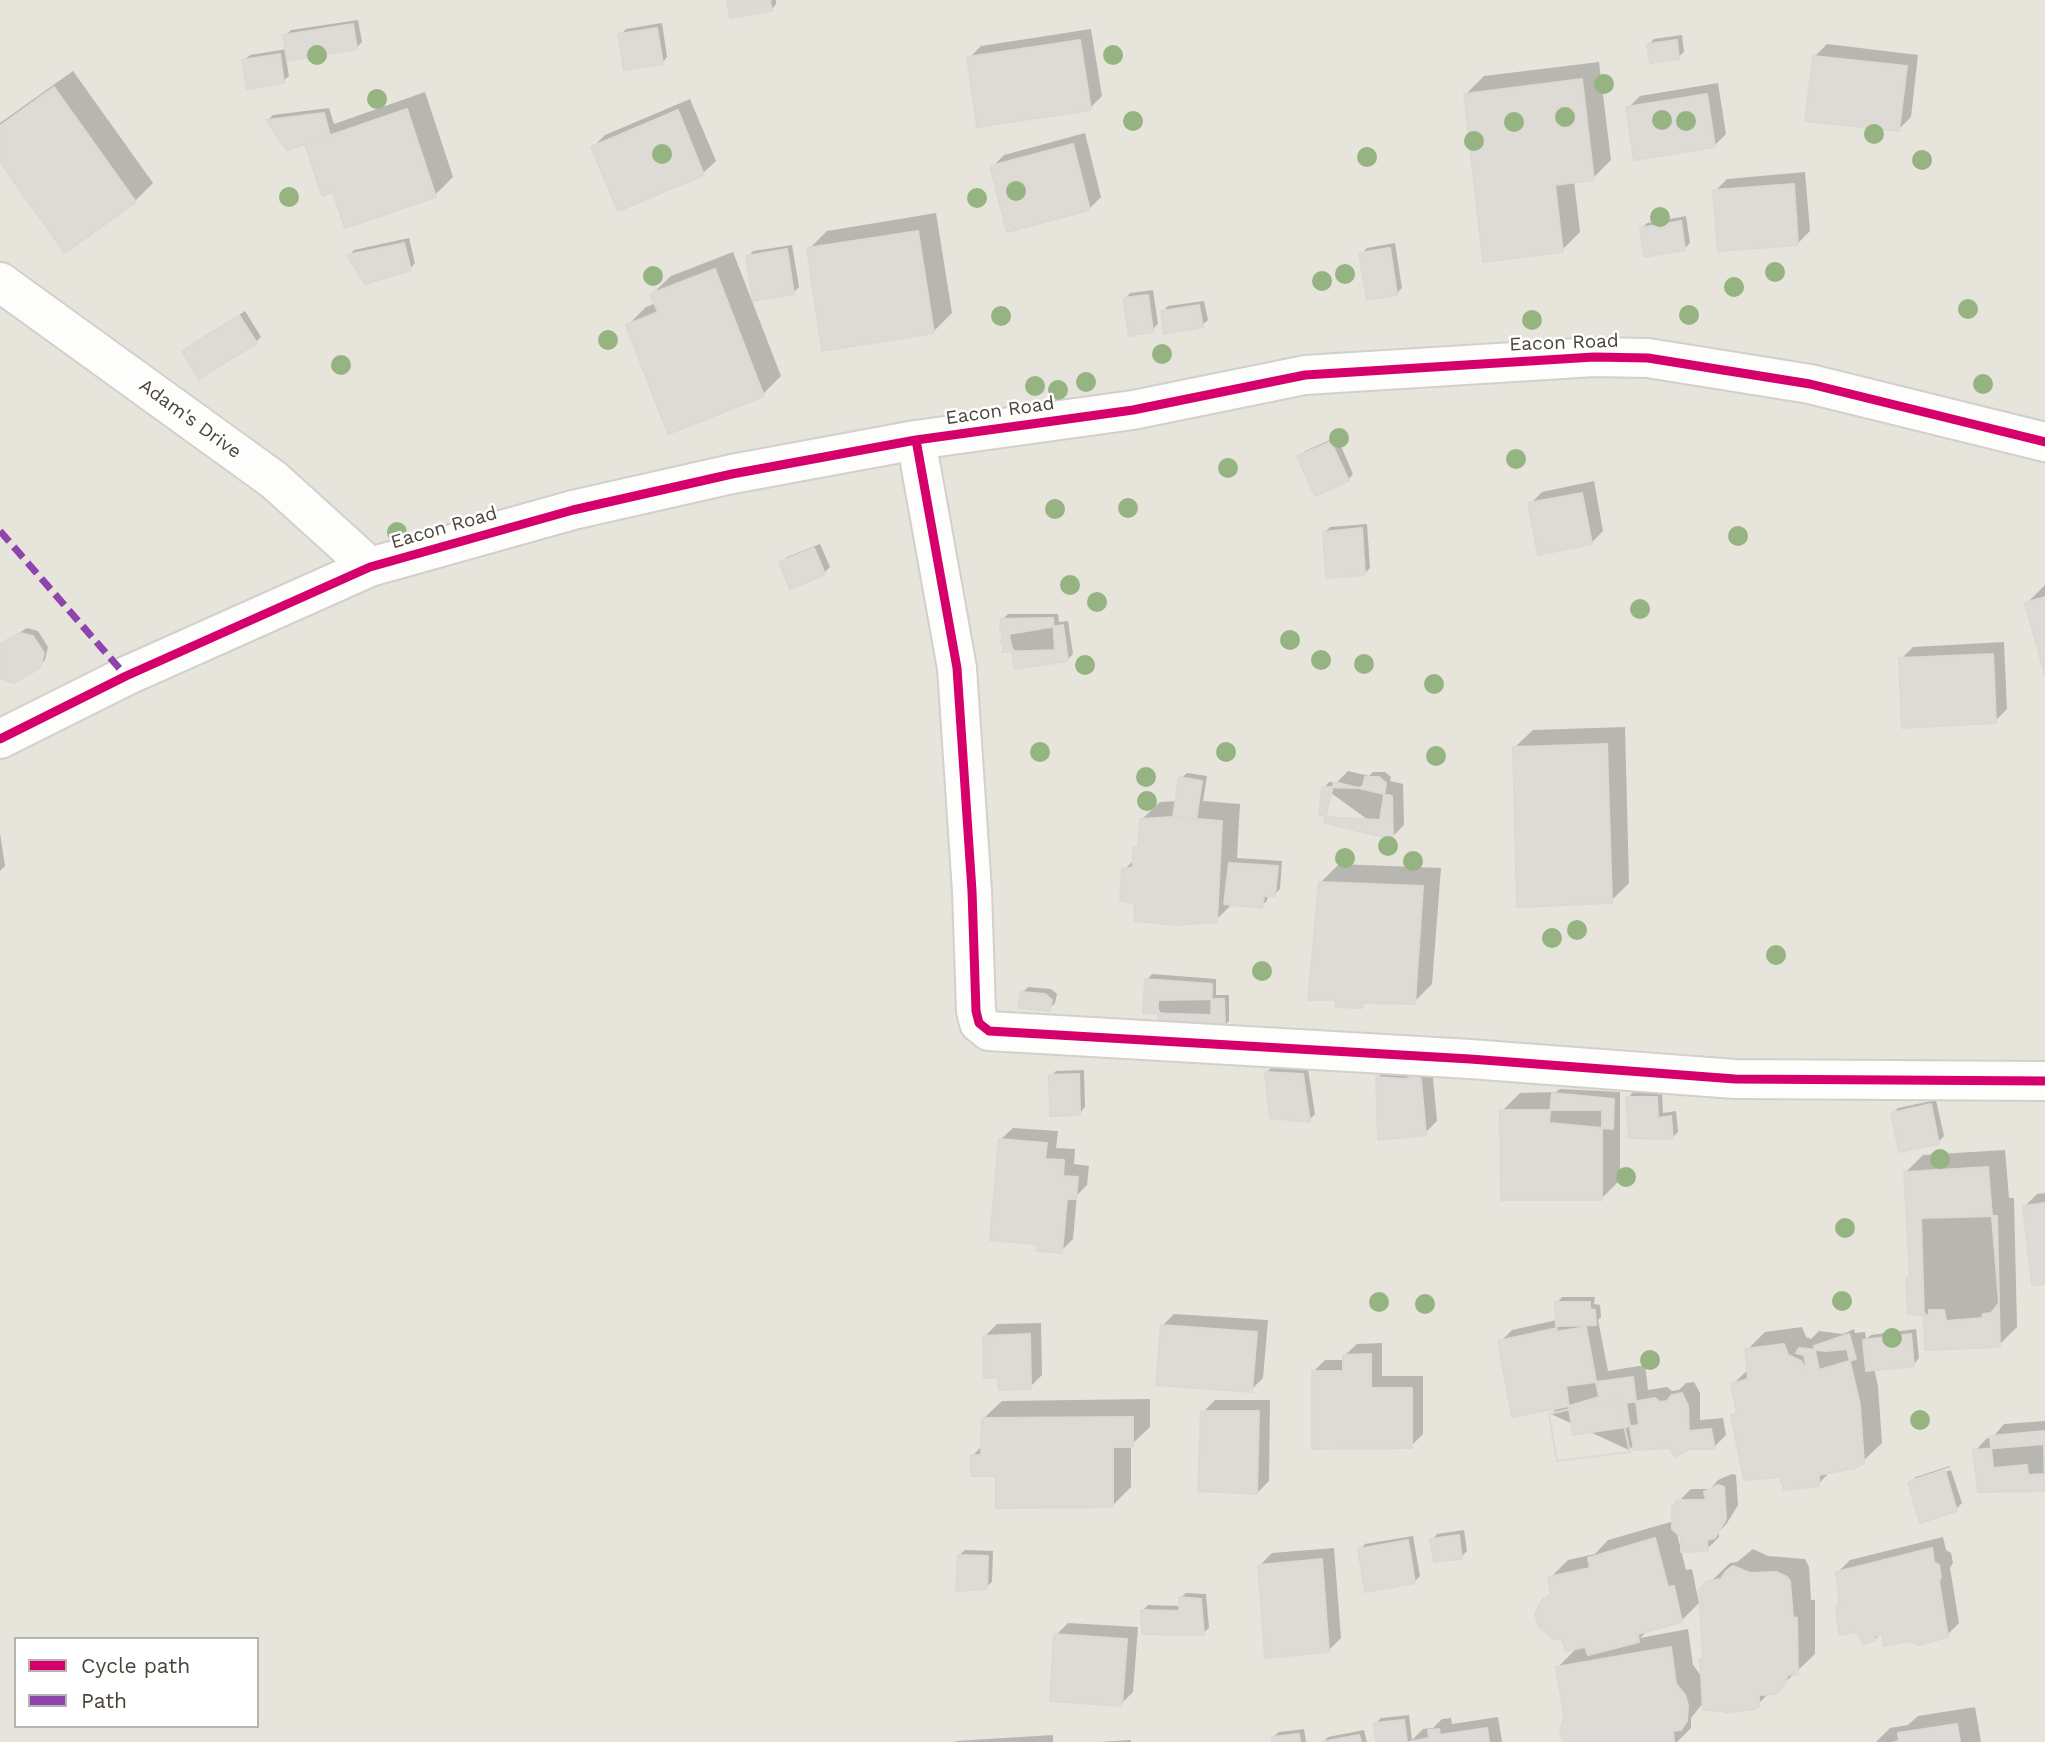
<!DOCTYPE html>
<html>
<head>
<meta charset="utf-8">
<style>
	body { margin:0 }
	#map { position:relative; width:2045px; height:1742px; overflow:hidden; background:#f4f2ee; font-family:"Work Sans",sans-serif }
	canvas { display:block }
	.legend { position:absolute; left:14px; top:1637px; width:245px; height:91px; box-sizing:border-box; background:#fff; border:2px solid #b7b4b0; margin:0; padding:9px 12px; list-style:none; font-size:21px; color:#4b4439 }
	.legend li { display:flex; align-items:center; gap:14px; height:35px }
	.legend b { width:35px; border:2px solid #b7b4b0 }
</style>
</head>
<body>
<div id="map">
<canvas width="2045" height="1742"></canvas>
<ul class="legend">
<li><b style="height:9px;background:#d6006c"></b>Cycle path</li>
<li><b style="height:9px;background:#8e44ad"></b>Path</li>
</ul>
</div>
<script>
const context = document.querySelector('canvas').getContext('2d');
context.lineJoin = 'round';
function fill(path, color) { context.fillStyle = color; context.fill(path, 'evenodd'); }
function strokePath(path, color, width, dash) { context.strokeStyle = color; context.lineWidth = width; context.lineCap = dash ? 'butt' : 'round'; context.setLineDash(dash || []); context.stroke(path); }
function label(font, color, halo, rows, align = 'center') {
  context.font = font + ' "Work Sans",sans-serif'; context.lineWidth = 5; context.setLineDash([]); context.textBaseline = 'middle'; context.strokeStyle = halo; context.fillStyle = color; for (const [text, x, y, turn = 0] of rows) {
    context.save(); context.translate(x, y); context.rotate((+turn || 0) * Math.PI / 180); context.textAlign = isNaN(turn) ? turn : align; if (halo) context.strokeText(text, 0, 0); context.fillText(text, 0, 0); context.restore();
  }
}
const residential = new Path2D(`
	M0,0H2045V1742H0ZM16,1639H257V1726H16Z`);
const shadow = new Path2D(`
	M729,0H776V4L771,10Z
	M358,20L362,42L356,48L286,59L289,76L283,81L244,60L250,55L287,49L285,36L291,30Z
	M662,23L667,57L662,63L620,35L626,29Z
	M1091,29L1102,96L1090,108L969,58L981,46Z
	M1682,35L1684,52L1678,57L1648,45L1654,39Z
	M1827,44L1918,55L1911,117L1899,129L1815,56Z
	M1599,62L1611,160L1593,178L1574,181L1580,232L1562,250L1466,94L1484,76Z
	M73,71L153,183L135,201L0,159V123Z
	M1718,83L1726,134L1714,146L1628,108L1640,96Z
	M425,92L453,177L435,195L334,190L307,145L268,120L273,115L329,108L334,124Z
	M690,99L716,161L703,173L619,209L593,147L605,135Z
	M1085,133L1101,197L1089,209L992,167L1004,155Z
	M1805,172L1810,231L1798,243L1715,191L1727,179Z
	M936,213L952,313L934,331L809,249L827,231Z
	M1686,216L1690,243L1685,248L1642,228L1647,223Z
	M409,238L415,263L410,269L349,256L354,250Z
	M1395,243L1402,288L1396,294L1361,254L1367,248Z
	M792,245L799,287L793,293L748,257L753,251Z
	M733,252L781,376L763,394L628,325L646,307L656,303L652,294L671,276Z
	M1153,290L1158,324L1152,330L1125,299L1130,293Z
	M1204,301L1208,320L1202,325L1162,312L1168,306Z
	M245,311L261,337L256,342L184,351Z
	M1337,437L1353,474L1348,480L1299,457L1305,451Z
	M1594,481L1603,531L1591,543L1530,504L1542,492Z
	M1367,524L1370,568L1365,573L1324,533L1330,527Z
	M820,544L830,567L824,573L781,562L787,557Z
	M2045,585V668L2027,603Z
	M1008,614H1058L1059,622L1068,621L1073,654L1067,660L1014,650L1002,620Z
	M27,628L38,631L48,647L45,660L39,666L0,674V645Z
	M2004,642L2007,709L1995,721L1901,659L1913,647Z
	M1625,727L1629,883L1611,901L1514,748L1533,730Z
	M1348,771L1369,776L1373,772H1385L1391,777L1390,781L1403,784L1404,825L1392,837L1324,788L1329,782L1336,783Z
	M1187,773L1207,776L1203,801L1240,804L1237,858L1282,861L1280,889L1275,894H1268L1267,901L1261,906L1233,903L1216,920L1136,902L1124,870L1135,859V848L1140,843L1141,820L1160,802L1177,801L1181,778Z
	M0,833L5,866L0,871Z
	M1339,864L1441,868L1432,984L1414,1002L1367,1001L1361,1007L1321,882Z
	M1152,974L1216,979V995H1229V1021L1224,1026L1160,1012L1147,980Z
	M1028,987L1051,989L1057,994L1055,1003L1049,1009L1022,993Z
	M1389,1066L1432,1067L1437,1121L1425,1133L1377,1078Z
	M1272,1067L1308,1069L1315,1114L1309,1120L1267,1072Z
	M1084,1070L1085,1107L1080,1113L1051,1076L1056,1071Z
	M1560,1089L1620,1092V1180L1602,1198L1502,1111L1520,1093L1556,1092Z
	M1633,1092H1662L1663,1113L1676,1111L1678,1132L1673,1137L1628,1098Z
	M1936,1100L1944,1136L1938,1142L1893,1114L1898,1108Z
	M1013,1128L1058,1131L1056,1148L1075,1149L1074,1164L1089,1166L1087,1185L1077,1195L1073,1239L1061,1251L1039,1243L1000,1140Z
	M2005,1150L2009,1198H2014L2017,1327L1999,1345L1926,1314L1907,1279L1912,1275L1905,1173L1923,1155Z
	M2045,1193V1282L2025,1206L2037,1194Z
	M1562,1297H1595L1594,1304L1600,1305L1601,1317L1598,1320L1608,1371L1645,1365L1648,1390L1667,1387L1672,1391L1679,1390L1686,1383L1694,1382L1700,1393V1420L1723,1418L1726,1435L1714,1447L1634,1445L1629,1450L1551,1414L1558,1407L1500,1342L1512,1330L1557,1320V1303Z
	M1174,1314L1268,1320L1263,1378L1251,1390L1162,1326Z
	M1041,1323L1042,1375L1030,1387L1000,1375L985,1336L997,1324Z
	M1802,1327L1806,1337L1811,1339L1819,1331L1843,1334L1854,1329L1855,1333L1865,1332L1866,1339L1871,1335L1916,1329L1919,1358L1914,1364L1874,1368L1878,1386L1882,1443L1863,1461L1831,1471L1818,1484L1781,1476L1733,1415L1738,1410L1733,1384L1749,1369L1747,1350L1765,1332Z
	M1382,1343V1376H1423V1434L1411,1446L1313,1372L1325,1360H1345L1344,1356L1357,1344Z
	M1150,1399V1427L1131,1445V1487L1113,1505L997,1474L972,1456L983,1445V1419L1002,1401Z
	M1215,1400H1270L1269,1481L1257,1493L1203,1412Z
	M2045,1421V1490H1979L1975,1451L1987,1438H1992L2004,1424Z
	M1950,1466V1467L1914,1479L1916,1477Z
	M1951,1470L1962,1503L1956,1509L1910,1483L1914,1479V1482Z
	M1732,1474L1736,1475L1738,1505L1727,1523L1719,1532V1537L1707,1549L1682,1536L1676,1530L1686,1570L1692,1569L1699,1603L1681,1621L1649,1629L1640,1638L1688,1629L1693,1665L1702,1677L1701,1659L1705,1656L1701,1591L1730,1563L1737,1562L1753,1549L1768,1556L1805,1559L1809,1567L1811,1600H1815V1654L1775,1692H1770L1757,1705L1704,1702L1691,1718V1728L1677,1742H1570L1558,1667L1579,1646L1545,1600L1552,1592L1550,1578L1568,1560L1595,1554L1608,1540L1674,1521V1506L1691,1489H1710L1718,1480Z
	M1464,1530L1467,1551L1461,1557L1432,1540L1437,1534Z
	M1413,1536L1420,1576L1414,1582L1360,1550L1365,1544Z
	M1943,1537L1946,1550L1951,1553L1953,1563L1950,1568L1959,1623L1947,1635L1883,1631L1874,1640L1858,1630L1837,1607L1842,1603L1838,1572L1850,1560Z
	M1334,1548L1341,1638L1329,1650L1260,1565L1272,1553Z
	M965,1550L993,1551L992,1582L986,1587L959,1555Z
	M1186,1593L1206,1594L1209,1628L1203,1633L1143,1610L1148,1605L1180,1606V1598Z
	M1068,1623L1138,1627L1133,1692L1121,1704L1056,1635Z
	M1975,1707L1981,1742H1876L1890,1728L1908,1725L1918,1716Z
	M1409,1715L1412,1740L1423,1729L1433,1728L1442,1719L1451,1718L1452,1724L1498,1717L1502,1742H1378L1375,1724L1381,1718Z
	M1304,1729L1306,1742H1274L1273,1737L1279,1732Z
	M1364,1730L1367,1742H1323L1328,1737Z
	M1053,1735V1742H955L956,1741Z
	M1131,1740V1742H1099Z`);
const building = new Path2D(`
	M727,0H770L772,11L730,18Z
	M353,24L357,49L287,61L283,35Z
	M657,28L663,64L624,70L618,34Z
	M1080,40L1091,110L977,127L967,57Z
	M1677,40L1679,59L1650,63L1647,44Z
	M280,54L284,83L247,89L242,60Z
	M1813,56L1907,66L1899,131L1805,121Z
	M1582,79L1594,180L1555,185L1563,252L1483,262L1464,94Z
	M54,87L136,202L65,253L0,162V126Z
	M1707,94L1715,147L1634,160L1626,107Z
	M407,109L436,197L345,228L333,192L322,196L305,144Z
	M678,110L704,175L618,211L591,147Z
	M324,113L330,136L287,150L266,120Z
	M1073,144L1090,210L1007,232L990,166Z
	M1794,184L1798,245L1718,251L1713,190Z
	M1681,221L1685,250L1644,257L1640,228Z
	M918,231L934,333L822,351L807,248Z
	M404,243L411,270L365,284L347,255Z
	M1390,248L1397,295L1367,300L1359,253Z
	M787,249L794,294L753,301L746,256Z
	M715,269L764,396L668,434L626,325L658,312L650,294Z
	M1148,295L1153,332L1129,336L1123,298Z
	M1199,305L1203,327L1164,334L1161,311Z
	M239,315L257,343L199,379L182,351Z
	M1331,442L1349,481L1315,496L1297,456Z
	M1582,493L1592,544L1538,555L1528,503Z
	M1362,528L1365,575L1326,578L1323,532Z
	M814,548L825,574L790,589L779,562Z
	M2045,597V675L2025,603Z
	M1053,618L1055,650L1002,652L1004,642H1001L1003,632L1000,631L1001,619Z
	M1063,625L1068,661L1015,669L1009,634Z
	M20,633L33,636L44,653L40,668L14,683L0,678V644Z
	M1993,654L1996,723L1902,728L1899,658Z
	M1607,744L1612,903L1517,907L1513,747Z
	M1179,777L1202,781L1196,821L1173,817Z
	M1365,777H1379L1386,783L1380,820L1325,817L1319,814L1322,787L1359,788L1363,786Z
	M1334,782L1392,796L1393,839L1324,823Z
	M1173,817L1222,821L1217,922L1176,925L1135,921L1134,903L1120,900L1122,869L1133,867V847H1138L1140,819Z
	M1229,863L1278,866L1275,896H1264L1262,908L1224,904Z
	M1319,882L1423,886L1415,1004L1363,1003L1362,1008L1336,1007L1335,1000H1308Z
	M1145,979L1212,984L1211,1015L1143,1013Z
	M1021,992L1045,994L1052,1000L1050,1011L1018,1008Z
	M1224,999L1225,1028L1158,1029V1000Z
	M1265,1072L1303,1074L1310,1122L1270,1118Z
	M1079,1074L1080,1115L1050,1116L1049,1075Z
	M1413,1076L1421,1079L1426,1135L1378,1140L1376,1077L1406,1079Z
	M1552,1093L1614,1099L1613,1129L1549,1123Z
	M1626,1097H1657L1658,1118L1671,1116L1673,1139L1629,1138Z
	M1931,1104L1939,1144L1899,1152L1891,1113Z
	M1500,1110H1602V1200H1501Z
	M999,1139L1047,1143L1045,1159L1064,1160L1063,1176L1078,1177L1076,1199H1067L1062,1253L1037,1251V1244L990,1240Z
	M1988,1167L1999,1303L1991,1313L1983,1314L1982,1318L1946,1321L1944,1310H1929V1316L1908,1314L1906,1278L1910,1277L1904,1172Z
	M2045,1203V1284L2032,1285L2023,1206Z
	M1997,1216L2000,1347L1925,1350L1921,1218Z
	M1555,1302H1590V1309L1595,1310L1596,1325L1556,1326Z
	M1161,1325L1257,1332L1252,1392L1156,1385Z
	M1586,1327L1599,1397L1569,1406L1512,1417L1498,1341L1557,1328L1555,1332Z
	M1030,1334L1031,1389L999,1390L998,1377L984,1378L983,1336Z
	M1849,1334L1856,1359L1819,1370L1814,1346Z
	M1911,1334L1914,1366L1866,1371L1863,1340Z
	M1784,1344L1788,1355L1801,1361L1807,1371L1804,1355L1796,1353L1799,1348L1826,1351L1847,1349L1860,1405L1864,1463L1856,1468L1819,1475V1486L1784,1490L1780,1477L1744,1480L1731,1415L1737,1413L1731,1384L1748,1379L1745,1349Z
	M1371,1354V1388H1412V1448L1312,1449V1371H1343V1355Z
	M1633,1377L1639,1425L1573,1435L1566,1386Z
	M1682,1393L1688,1406L1689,1431L1711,1429L1715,1449H1689L1675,1457L1669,1448L1634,1450L1626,1403L1655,1398L1660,1402L1667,1401L1672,1395Z
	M1618,1398L1630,1452L1557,1461L1549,1414Z
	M1618,1398L1630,1452L1557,1461L1549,1414Z
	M1201,1411H1259L1257,1494L1198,1491Z
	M1133,1417V1447H1113V1507L996,1508V1476H971V1455H981L982,1418Z
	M2045,1431V1474L2028,1475L2027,1465L1993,1468L1990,1436Z
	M2044,1444L2045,1491L1978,1492L1973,1450Z
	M1945,1470L1957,1511L1920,1523L1908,1483Z
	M1718,1485L1724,1487L1726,1519L1715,1538L1707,1540L1708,1551L1681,1552V1537L1672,1529V1505L1676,1506V1501L1680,1500H1706L1704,1492Z
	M1459,1535L1462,1559L1434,1562L1430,1539Z
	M1655,1538L1668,1587L1674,1586L1682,1622L1638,1634L1639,1642L1588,1655L1585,1647L1566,1651L1561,1638L1554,1639L1539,1627L1535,1614L1537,1609L1543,1599L1551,1595L1548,1577L1590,1568L1588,1558Z
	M1408,1540L1415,1583L1365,1592L1358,1549Z
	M1932,1548L1934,1562L1939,1565L1941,1577L1939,1581L1948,1637L1919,1645L1909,1641L1884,1646L1882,1634L1874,1636L1875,1641L1863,1644L1857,1632L1839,1635L1836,1606L1840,1605L1836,1572Z
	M958,1555L988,1556L987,1589L956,1591Z
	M1322,1559L1329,1652L1265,1658L1258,1565Z
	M1733,1566L1750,1573L1776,1572L1787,1577L1790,1581L1793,1617L1797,1618L1798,1674L1788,1675L1784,1685L1776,1694L1759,1695V1706L1755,1709L1725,1713L1723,1711L1703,1710L1700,1659H1703L1699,1590L1706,1582L1721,1579L1726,1571Z
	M1179,1597L1201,1599L1204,1635L1142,1634L1141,1610L1179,1611Z
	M1054,1634L1127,1639L1122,1706L1050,1701Z
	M1671,1647L1676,1684L1685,1695L1688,1705L1687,1721L1681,1730L1673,1731L1674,1742H1564L1560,1732L1563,1720H1565L1556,1667Z
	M1404,1720L1407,1742H1376L1374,1723Z
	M1957,1724L1960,1742H1894L1899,1741L1898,1733Z
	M1487,1728L1489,1742H1409L1429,1738L1428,1730L1439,1729L1440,1735Z
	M1299,1734L1300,1742H1272V1737Z
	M1359,1735L1361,1742H1322Z`);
const street = new Path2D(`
	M0,282L274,480L370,567
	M916,440L957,668L972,891L976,1011L979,1023L989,1031L1470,1059L1735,1079L2045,1081
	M0,739L126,676L370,567L573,510L732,474L916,440L1133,410L1305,375L1594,357L1648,358L1810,384L2045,442`);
const quiet = new Path2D(`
	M0,531L126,676`);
const cycleway = new Path2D(`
	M916,440L957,668L972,891L976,1011L979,1023L989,1031L1470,1059L1735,1079L2045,1081
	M0,739L126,676L370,567L573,510L732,474L916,440L1133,410L1305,375L1594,357L1648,358L1810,384L2045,442`);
const trees = [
	[317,55],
	[1113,55],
	[1604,84],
	[377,99],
	[1565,117],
	[1662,120],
	[1133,121],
	[1686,121],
	[1514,122],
	[1874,134],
	[1474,141],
	[662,154],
	[1367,157],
	[1922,160],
	[1016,191],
	[289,197],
	[977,198],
	[1660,217],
	[1775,272],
	[1345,274],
	[653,276],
	[1322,281],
	[1734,287],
	[1968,309],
	[1689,315],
	[1001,316],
	[1532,320],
	[608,340],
	[1162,354],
	[341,365],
	[1086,382],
	[1983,384],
	[1035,386],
	[1058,390],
	[1339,438],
	[1516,459],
	[1228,468],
	[1128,508],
	[1055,509],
	[397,532],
	[1738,536],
	[1070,585],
	[1097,602],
	[1640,609],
	[1290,640],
	[1321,660],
	[1364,664],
	[1085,665],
	[1434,684],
	[1040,752],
	[1226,752],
	[1436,756],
	[1146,777],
	[1147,801],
	[1388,846],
	[1345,858],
	[1413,861],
	[1577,930],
	[1552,938],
	[1776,955],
	[1262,971],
	[1940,1159],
	[1626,1177],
	[1845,1228],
	[1842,1301],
	[1379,1302],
	[1425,1304],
	[1892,1338],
	[1650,1360],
	[1920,1420]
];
const streetNames = [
	["Eacon Road",1564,343,-2],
	["Eacon Road",1000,411,-8],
	["Adam's Drive",190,419,36],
	["Eacon Road",444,528,-16]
];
fill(residential, '#e7e4dc');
fill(shadow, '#0003');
fill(building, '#dedbd6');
strokePath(building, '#dcd9d4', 2);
strokePath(street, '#d2d0cb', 42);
strokePath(street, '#fdfdfc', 38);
strokePath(quiet, '#8e44ad', 7, [14, 7]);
strokePath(cycleway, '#d6006c', 9);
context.fillStyle = '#96b382';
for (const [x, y] of trees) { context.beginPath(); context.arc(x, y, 10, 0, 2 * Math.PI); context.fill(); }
label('19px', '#4b4439', '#fff', streetNames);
</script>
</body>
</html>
